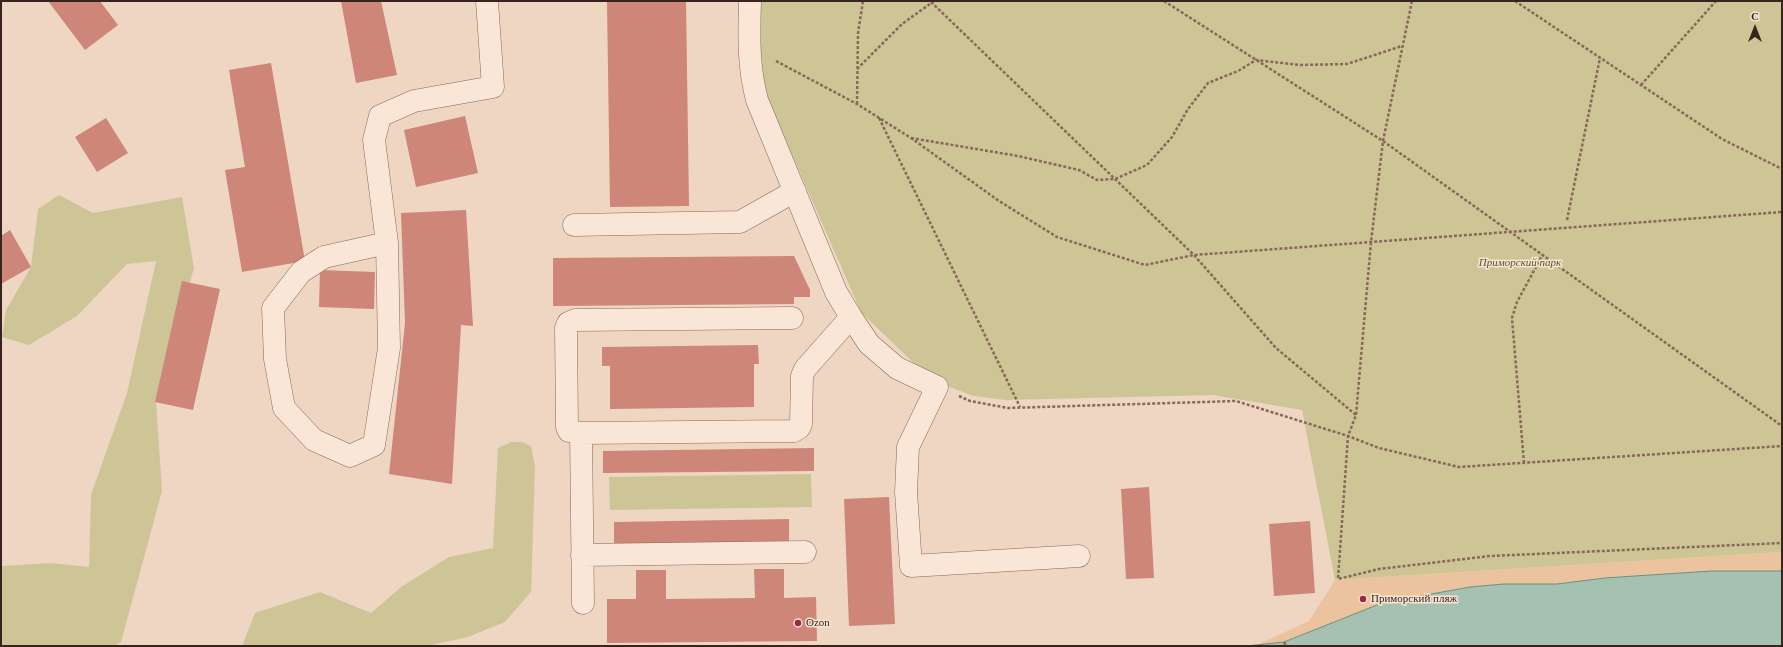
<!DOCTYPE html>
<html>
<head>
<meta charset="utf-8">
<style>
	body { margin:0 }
	#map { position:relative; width:1783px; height:647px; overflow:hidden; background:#eed6c3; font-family:Georgia,serif }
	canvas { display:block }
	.frame { position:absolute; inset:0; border:2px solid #38241e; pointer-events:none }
	.north { position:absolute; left:1735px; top:8px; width:40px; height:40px; -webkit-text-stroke:3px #f6e3d2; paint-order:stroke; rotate:0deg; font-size:11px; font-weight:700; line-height:16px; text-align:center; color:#38241e }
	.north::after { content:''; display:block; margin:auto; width:14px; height:18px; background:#38241e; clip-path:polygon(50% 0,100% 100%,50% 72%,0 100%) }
</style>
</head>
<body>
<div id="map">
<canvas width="1783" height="647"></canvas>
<div class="frame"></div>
<div class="north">С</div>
</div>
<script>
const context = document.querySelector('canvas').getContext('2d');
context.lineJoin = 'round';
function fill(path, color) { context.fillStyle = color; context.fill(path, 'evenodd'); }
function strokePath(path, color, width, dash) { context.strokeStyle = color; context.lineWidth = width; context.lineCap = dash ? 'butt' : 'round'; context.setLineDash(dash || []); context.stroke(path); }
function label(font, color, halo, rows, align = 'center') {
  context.font = font + ' Georgia,serif'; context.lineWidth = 3; context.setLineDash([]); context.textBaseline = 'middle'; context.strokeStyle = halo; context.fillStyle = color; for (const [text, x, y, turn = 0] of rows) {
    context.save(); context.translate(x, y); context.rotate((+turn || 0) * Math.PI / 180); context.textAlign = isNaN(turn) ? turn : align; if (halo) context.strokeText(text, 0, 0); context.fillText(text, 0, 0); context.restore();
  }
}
const green = new Path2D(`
	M761,1H1782V552L1335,580L1302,410L1213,395L1006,400L973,396L930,379L861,312L765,93L761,65Z
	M59,195L93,213L182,197L194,268L156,402L162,491L121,642L115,646H1V566L51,563L89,567L91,495L127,393L156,261L127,264L77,316L29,345L2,337L6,310L31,267L38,209Z
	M511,442H522L531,446L535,467L531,592L505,622L468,637L427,646H242L255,613L320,592L371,613L401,587L449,557L493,548L498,448Z
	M811,474L812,507L610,510L609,477Z`);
const sand = new Path2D(`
	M1782,552V571H1712L1605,578L1557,584H1504L1470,587L1382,603L1284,642L1259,644L1309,621L1335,580Z`);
const water = new Path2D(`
	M1712,571H1782V646H1246L1284,642L1382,603L1470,587L1504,584H1557L1605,578Z`);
const building = new Path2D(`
	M48,1H100L118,25L85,50Z
	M341,1H381L397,75L356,83Z
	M607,1H686L689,206L610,207Z
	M271,63L305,261L242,272L225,170L245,167L229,70Z
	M465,116L478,173L416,187L404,130Z
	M106,118L128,153L97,172L75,137Z
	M466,210L473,326L461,325L452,484L389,474L405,323L401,213Z
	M10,230L31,267L1,284V236Z
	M794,256L810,290V297H794V304L553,306V258Z
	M320,270L375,272L374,309L319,307Z
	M182,281L220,289L193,410L155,402Z
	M758,345L759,364H754V407L610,409V366H602V347Z
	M814,448V471L603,473V451Z
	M1149,487L1154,578L1126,579L1121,489Z
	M889,497L895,624L849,626L844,499Z
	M789,519V544L614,546V522Z
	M1310,521L1315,593L1274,596L1269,524Z
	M754,569H784V598L816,597L817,641L607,643V599H636V570H666V599L755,598Z`);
const path = new Path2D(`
	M1164,1L1383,141L1782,426
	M1412,1L1383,141L1371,242L1356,415L1348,436L1338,579L1379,569L1490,556L1782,543
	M1515,1L1722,139L1782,169
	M931,2L1194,255L1276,348L1356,415
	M776,61L857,104L911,138L999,201L1057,237L1145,265L1194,255L1782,212
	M857,69L902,24L934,1
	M1641,85L1716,1
	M857,104L858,33L863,1
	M879,118L1020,407
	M911,138L1018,156L1079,170L1097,180L1115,179L1147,165L1172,137L1188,109L1208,83L1238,71L1256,60L1300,65L1347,64L1402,46
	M1567,220L1600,58
	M959,396L970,401L1008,408L1236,401L1348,436L1379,448L1459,467L1782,446
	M1524,463L1512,318L1517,302L1543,254
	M1284,642L1286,646`);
const minor = new Path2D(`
	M750,1C749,36 748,66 757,100L836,292L851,317L869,344L897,368L937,387L908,447L906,492L911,566L1079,556
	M574,225L740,222L795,191
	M387,243L324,257L301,272L273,308L275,359L284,408L314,440L350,456L374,445L389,348L387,243L374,140L380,116L414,101L493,87L487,1
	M581,433L569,431L567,427L566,328L568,323L575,320L792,318
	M582,555L805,552
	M583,603L581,433L794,431L799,428L801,424L802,376L805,369L851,317`);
const markers = [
	[1363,599,4,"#982946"],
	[798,623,4,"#982946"]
];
const parkNames = [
	["Приморский парк",1520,263]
];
const poiNames = [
	["Приморский пляж",1371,599],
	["Ozon",806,623]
];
fill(green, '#cdc596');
fill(sand, '#ebc49f');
fill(water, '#a5c1b2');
strokePath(water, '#6c8f7d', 1);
fill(building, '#cd8678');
strokePath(minor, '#896759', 23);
strokePath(path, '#896759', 2.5, [3, 2]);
strokePath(minor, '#f9e6d6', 22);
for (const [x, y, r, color] of markers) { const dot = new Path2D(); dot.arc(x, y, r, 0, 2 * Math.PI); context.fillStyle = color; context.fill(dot); strokePath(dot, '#f6e3d2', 1.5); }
label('italic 11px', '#555524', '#f6e3d2', parkNames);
label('11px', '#38241e', '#f6e3d2', poiNames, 'left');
</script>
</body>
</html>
